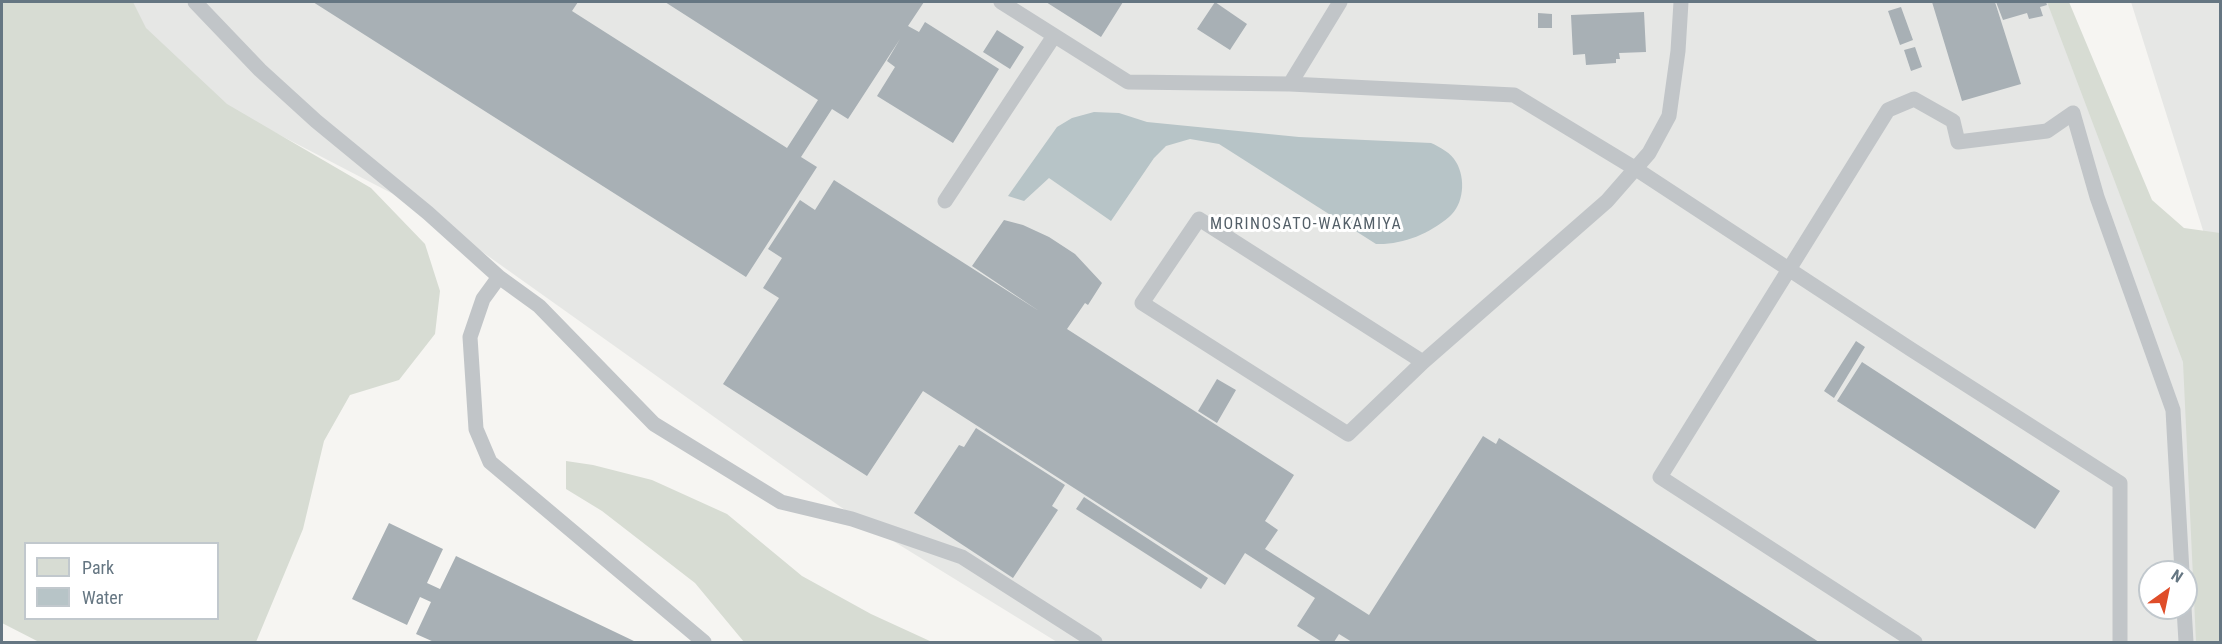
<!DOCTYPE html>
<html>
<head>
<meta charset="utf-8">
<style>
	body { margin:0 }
	#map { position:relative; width:2222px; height:644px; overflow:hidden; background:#f6f5f2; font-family:"Roboto Condensed",sans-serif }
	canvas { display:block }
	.frame { position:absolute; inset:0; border:3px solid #657682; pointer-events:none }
	.legend { position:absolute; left:24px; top:542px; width:195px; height:78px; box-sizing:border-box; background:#fff; border:2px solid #c1c8cd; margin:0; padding:8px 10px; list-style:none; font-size:18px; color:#657682 }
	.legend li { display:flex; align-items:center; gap:12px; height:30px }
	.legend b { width:30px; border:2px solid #c1c8cd }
	.north { position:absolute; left:2138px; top:560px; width:60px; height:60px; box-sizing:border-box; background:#fff; border:2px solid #c1c8cd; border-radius:50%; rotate:33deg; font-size:16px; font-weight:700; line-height:24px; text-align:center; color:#657682 }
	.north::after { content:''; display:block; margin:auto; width:21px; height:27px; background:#df4d29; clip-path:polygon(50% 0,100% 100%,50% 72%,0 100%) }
</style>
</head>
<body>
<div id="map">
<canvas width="2222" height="644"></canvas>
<div class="frame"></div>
<ul class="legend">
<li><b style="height:16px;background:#d7dcd3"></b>Park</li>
<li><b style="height:16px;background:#b7c4c7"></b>Water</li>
</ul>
<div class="north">N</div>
</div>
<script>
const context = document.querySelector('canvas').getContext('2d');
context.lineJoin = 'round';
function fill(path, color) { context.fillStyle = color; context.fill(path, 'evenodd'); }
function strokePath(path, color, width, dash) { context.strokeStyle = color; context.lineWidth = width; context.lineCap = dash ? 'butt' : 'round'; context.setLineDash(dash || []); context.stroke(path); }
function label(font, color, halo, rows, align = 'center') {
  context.font = font + ' "Roboto Condensed",sans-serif'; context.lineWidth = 6; context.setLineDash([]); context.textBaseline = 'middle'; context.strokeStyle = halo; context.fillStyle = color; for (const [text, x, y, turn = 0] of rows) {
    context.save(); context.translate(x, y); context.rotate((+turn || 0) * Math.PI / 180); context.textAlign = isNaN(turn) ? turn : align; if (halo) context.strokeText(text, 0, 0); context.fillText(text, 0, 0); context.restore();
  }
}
const built = new Path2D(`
	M103,2H2057L2212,357L2220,642H1057L859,520L422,209L147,66ZM2150,572H2186V608H2150Z
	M2131,2H2220V243H2207Z`);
const green = new Path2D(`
	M2,2H133L146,28L227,104L371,188L425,244L440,291L435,334L399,380L350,395L324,441L303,529L256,642H39L2,623ZM26,544H218V618H26Z
	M2047,2H2069L2152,200L2184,228L2220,233V642H2196L2183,362Z
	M566,461L593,465L652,480L727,514L802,576L871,614L932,642H744L695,583L602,511L566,489Z`);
const water = new Path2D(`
	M1094,112L1119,113L1147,122L1299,137L1431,143C1440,147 1451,153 1456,162C1466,178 1464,205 1449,217C1429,234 1402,245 1376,244L1219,144L1190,139L1166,146L1154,158L1111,221L1049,178L1024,201L1008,196L1057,127L1072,118Z`);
const building = new Path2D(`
	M313,2H578L572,11L787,148L818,100L665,2H924L908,26L919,32L925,22L999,69L953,143L877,96L895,67L887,61L900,39L848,119L832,109L801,157L817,167L746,277Z
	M1046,2H1123L1101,37Z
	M1215,2L1247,24L1230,50L1197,29Z
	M1932,2H1995L2021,84L1962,101Z
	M1996,2H2046L2047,5L2040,7L2043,16L2029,19L2027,13L2003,20Z
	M1901,7L1913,40L1900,45L1888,11Z
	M1644,12L1646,52L1619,53L1620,59H1616V63L1586,65L1585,54L1573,55L1571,15Z
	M1538,13L1552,14V28H1538Z
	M997,30L1024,47L1010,69L983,52Z
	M1915,47L1922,67L1911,71L1904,50Z
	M834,180L1039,311L972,266L1004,220L1023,225L1049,237L1075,254L1102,283L1088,305L1085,303L1067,329L1294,475L1265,521L1278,530L1265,549L1369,615L1483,436L1496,444L1499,438L1819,642H1352L1339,634L1334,642H1322L1297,626L1315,598L1245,553L1225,585L923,391L867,476L723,384L779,298L763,288L782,258L768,249L800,200L815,210Z
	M1856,341L1865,347L1834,398L1824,391Z
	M1862,362L2060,491L2035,529L1837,401Z
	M1217,379L1236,390L1217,423L1198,411Z
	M976,428L1065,485L1052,506L1058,510L1013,578L914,513L959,445L964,447Z
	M1084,497L1208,578L1201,589L1076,509Z
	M389,523L443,549L427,583L440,589L456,556L636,642H434L416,634L431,602L420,597L407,625L352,599Z`);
const service = new Path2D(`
	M195,2L260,70L316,121L428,213L499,277L539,306L654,424L781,502L852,519L962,557L1095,642
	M1001,2L1128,82L1290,84L1514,95L1636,169L1912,350L2120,483V642
	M1290,84L1340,2
	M945,201L1054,36
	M499,277L483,299L470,337L476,429L490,462L704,642
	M1423,362L1199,219L1142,303L1348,434L1423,362L1607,201L1649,153L1669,116L1678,51L1681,2
	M2184,608L2186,642
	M1915,642L1660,477L1888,110L1914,99L1953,121L1958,142L2047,131L2073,113L2097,197L2173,410L2182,572`);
const neighbourhoodNames = [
	["MORINOSATO-WAKAMIYA",1306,225]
];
fill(built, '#e6e7e5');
fill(green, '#d7dcd3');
fill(water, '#b7c4c7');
fill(building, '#a8b0b5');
strokePath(service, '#c1c5c8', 15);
context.letterSpacing = '1.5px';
label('16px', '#535f68', '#fff', neighbourhoodNames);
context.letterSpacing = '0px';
</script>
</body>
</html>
